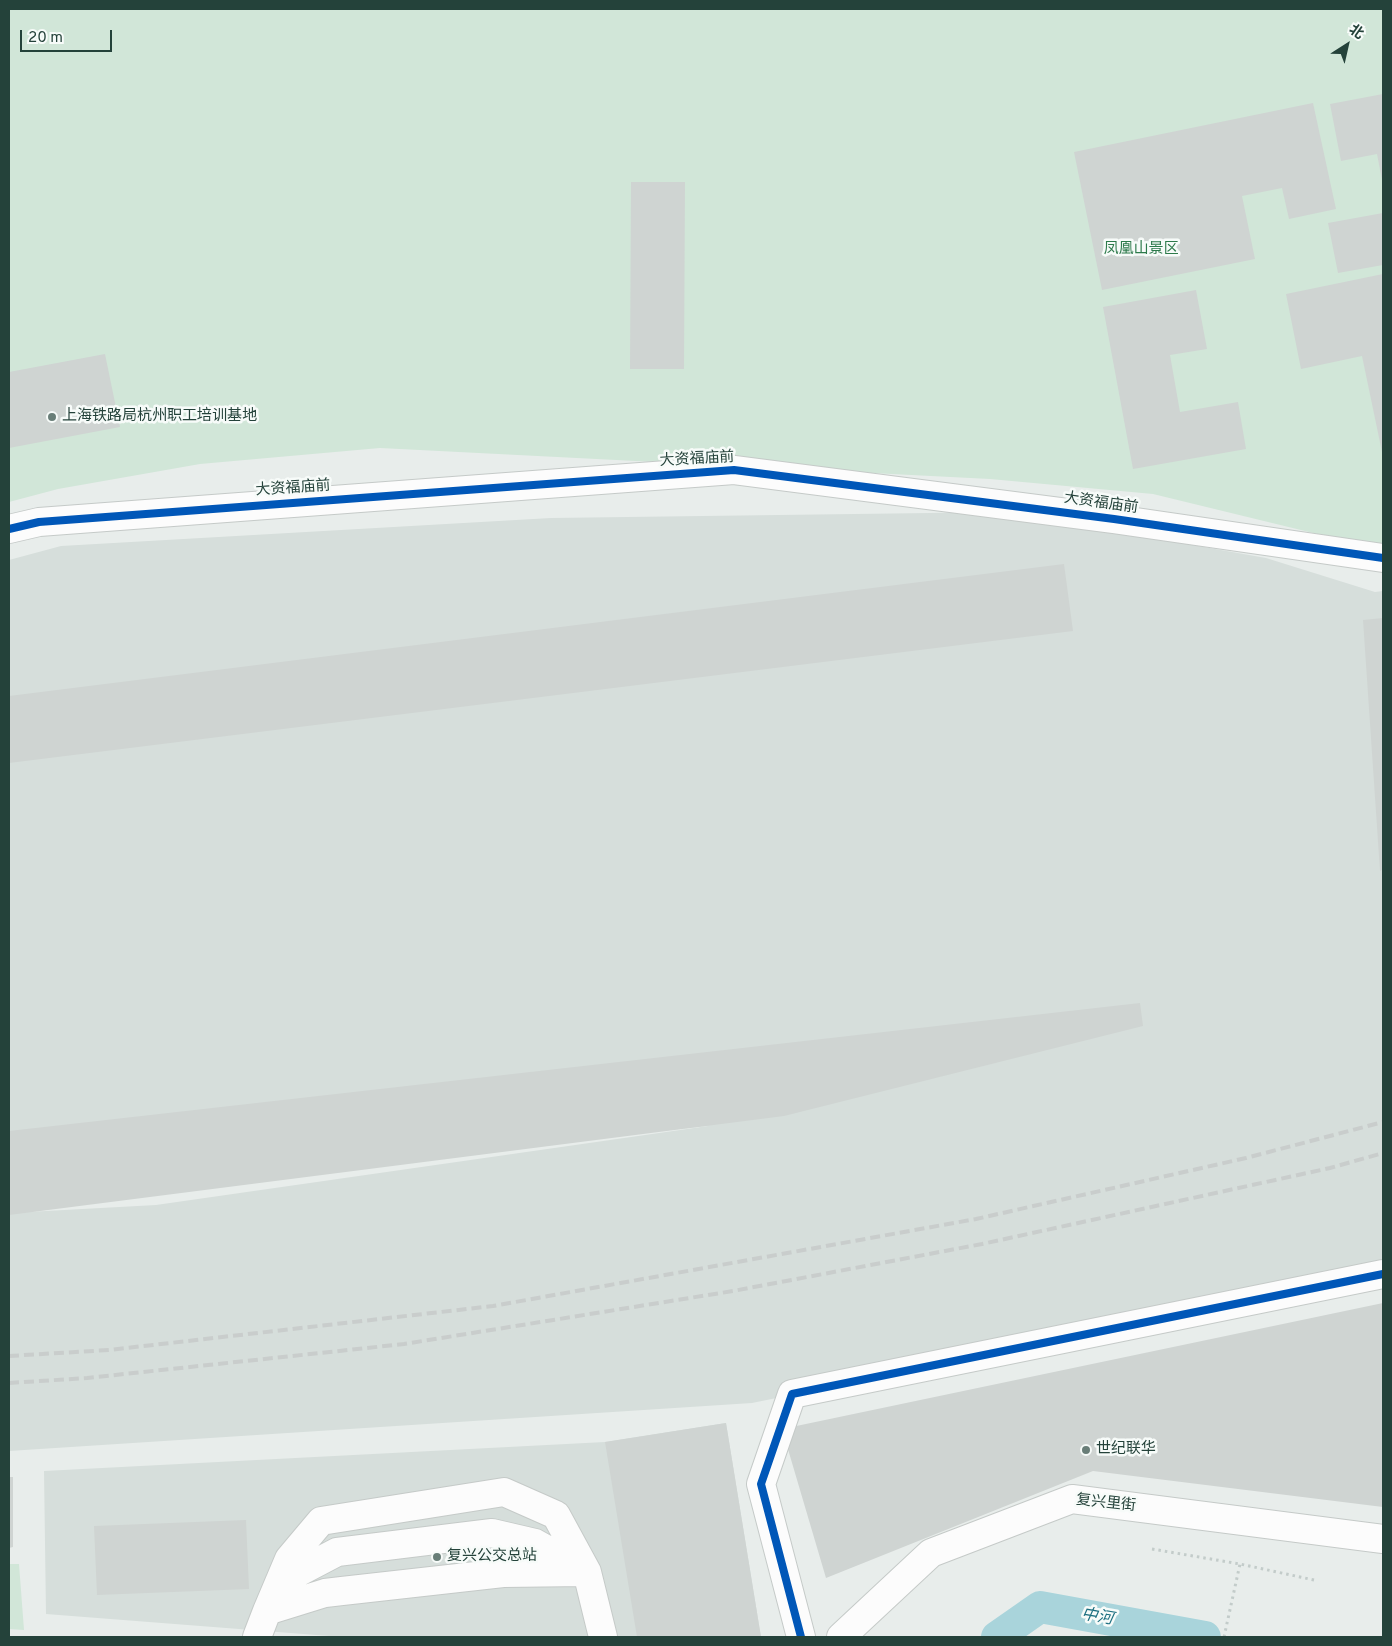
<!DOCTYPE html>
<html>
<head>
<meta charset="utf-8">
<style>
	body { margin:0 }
	#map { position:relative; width:1392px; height:1646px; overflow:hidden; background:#e8edeb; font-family:Overpass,"Noto Sans SC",sans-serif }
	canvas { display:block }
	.frame { position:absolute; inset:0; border:10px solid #24423a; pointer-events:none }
	.north { position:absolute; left:1322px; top:20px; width:50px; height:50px; -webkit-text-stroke:4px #f7fbf9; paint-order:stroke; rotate:35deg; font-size:14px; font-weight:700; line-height:20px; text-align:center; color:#24423a }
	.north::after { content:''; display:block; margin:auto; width:18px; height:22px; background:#24423a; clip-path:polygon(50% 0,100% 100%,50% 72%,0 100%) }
	.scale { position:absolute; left:20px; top:30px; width:92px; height:22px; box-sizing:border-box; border:2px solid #24423a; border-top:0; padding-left:6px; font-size:15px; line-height:18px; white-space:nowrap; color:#24423a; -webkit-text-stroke:4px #f7fbf9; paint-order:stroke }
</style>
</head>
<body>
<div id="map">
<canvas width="1392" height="1646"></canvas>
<div class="frame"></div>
<div class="north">北</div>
<div class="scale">20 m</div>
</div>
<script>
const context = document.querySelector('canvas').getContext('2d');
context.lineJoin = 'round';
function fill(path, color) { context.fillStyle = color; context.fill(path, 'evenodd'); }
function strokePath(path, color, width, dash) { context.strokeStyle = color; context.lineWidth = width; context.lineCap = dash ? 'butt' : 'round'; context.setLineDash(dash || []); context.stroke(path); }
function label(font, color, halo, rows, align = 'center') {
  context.font = font + ' Overpass,"Noto Sans SC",sans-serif'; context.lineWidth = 5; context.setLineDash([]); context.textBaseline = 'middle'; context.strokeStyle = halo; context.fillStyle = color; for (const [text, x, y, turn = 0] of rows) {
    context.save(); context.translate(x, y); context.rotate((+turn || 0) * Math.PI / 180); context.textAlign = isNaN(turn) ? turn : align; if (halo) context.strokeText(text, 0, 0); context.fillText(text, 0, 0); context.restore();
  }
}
const built = new Path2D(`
	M1006,512L1266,558L1375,592L1383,591V1274L752,1403L9,1451V1213L156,1205L708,1126L9,1198V560L61,546L551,518Z
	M726,1423L761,1637H342L46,1614L44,1471L605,1442Z`);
const green = new Path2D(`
	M9,9H1383V550L1153,494L990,479L380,448L200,464L58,489L9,502Z
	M9,1564H19L24,1630L9,1629Z`);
const canal = new Path2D(`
	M997,1637L1040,1607L1205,1637`);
const building = new Path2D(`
	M1383,94V180H1382L1377,154L1341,161L1330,104Z
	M1313,103L1336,209L1289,219L1282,188L1242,196L1255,259L1102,290L1074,152Z
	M631,182H685L684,369H630Z
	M1383,213V265L1338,273L1328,223Z
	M1383,274V452H1382L1362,356L1301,369L1286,294Z
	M1196,290L1207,349L1170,355L1180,412L1238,402L1246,449L1133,469L1103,307Z
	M105,354L120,427L9,448V372Z
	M1064,564L1073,631L9,763V696Z
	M1383,618V869L1380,871L1363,620Z
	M1140,1003L1143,1026L784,1116L9,1215V1131Z
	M1383,1303V1507L1093,1471L826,1578L782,1429Z
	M726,1423L761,1637H637L605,1442Z
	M9,1477H13V1547L9,1548Z
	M246,1520L249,1589L97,1595L94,1526Z`);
const path = new Path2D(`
	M1152,1549L1240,1564L1314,1580
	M1224,1637L1240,1564`);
const minor = new Path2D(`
	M9,529L39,522L734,470L1114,519L1383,558
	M280,1593L297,1573L337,1552L492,1533L535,1543L587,1572
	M267,1611L325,1593L342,1591L503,1573L585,1572
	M257,1637L267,1611L289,1559L321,1521L504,1492L556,1515L587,1572L603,1637
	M801,1637L761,1484L792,1394L1383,1274
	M841,1637L931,1553L1072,1499L1383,1539`);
const rail = new Path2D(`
	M9,1356L109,1350L493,1306L976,1219L1246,1158L1383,1122
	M9,1383L87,1378L404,1344L733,1291L982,1244L1330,1168L1383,1153`);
const cycleway = new Path2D(`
	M9,529L39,522L734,470L1114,519L1383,558
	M801,1637L761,1484L792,1394L1383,1274`);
const markers = [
	[52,417,5,"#697e78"],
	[1086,1450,5,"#697e78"],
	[437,1557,5,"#697e78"]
];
const parkNames = [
	["凤凰山景区",1141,250]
];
const poiNames = [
	["上海铁路局杭州职工培训基地",62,417],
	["世纪联华",1096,1450],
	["复兴公交总站",447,1557]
];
const streetNames = [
	["大资福庙前",697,460,-3],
	["大资福庙前",293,489,-4],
	["大资福庙前",1101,504,8],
	["复兴里街",1106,1504,6]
];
const waterNames = [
	["中河",1097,1618,10]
];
fill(built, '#d6dedb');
fill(green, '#d1e6d8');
strokePath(canal, '#a9d4db', 32);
fill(building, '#cfd4d2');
strokePath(minor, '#c5cac8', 30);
strokePath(path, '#c3ccca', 3, [2.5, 4]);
strokePath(minor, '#fcfcfc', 28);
strokePath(rail, '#c9cdcc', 4, [10, 5]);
strokePath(cycleway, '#0057b8', 8);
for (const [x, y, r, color] of markers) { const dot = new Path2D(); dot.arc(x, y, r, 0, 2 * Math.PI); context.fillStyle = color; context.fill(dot); strokePath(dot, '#f7fbf9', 2); }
label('15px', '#2d7a4b', '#f7fbf9', parkNames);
label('15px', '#24423a', '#f7fbf9', poiNames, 'left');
label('15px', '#24423a', '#f7fbf9', streetNames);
label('italic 16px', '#1c6f80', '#f7fbf9', waterNames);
</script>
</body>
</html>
